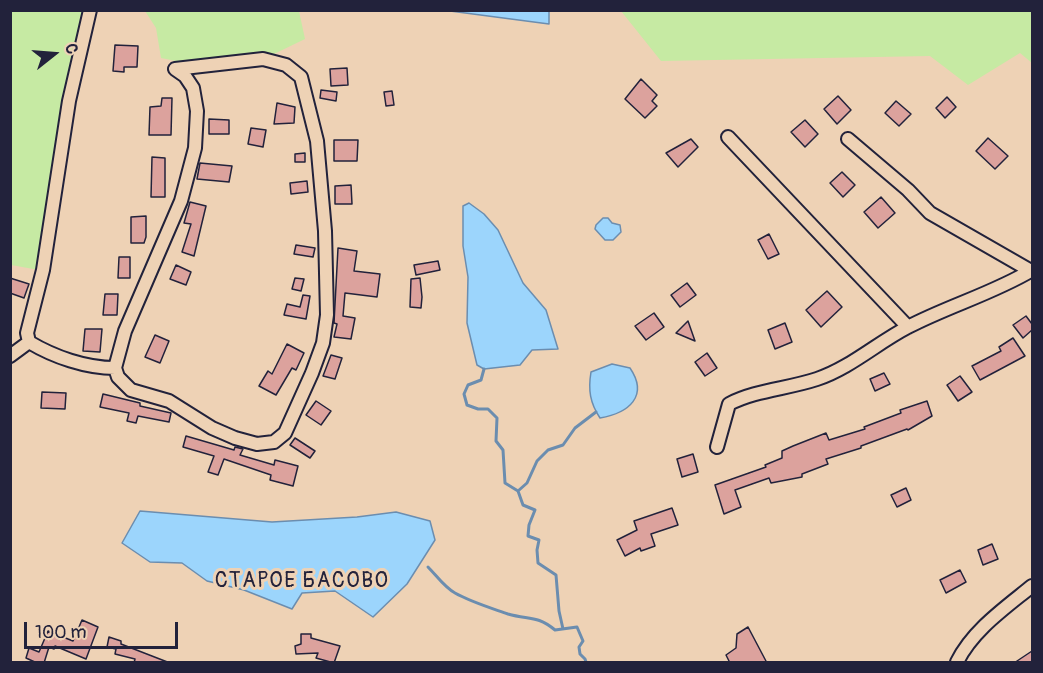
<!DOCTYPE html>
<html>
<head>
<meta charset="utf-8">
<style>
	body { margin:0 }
	#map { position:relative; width:1043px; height:673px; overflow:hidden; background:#eed2b5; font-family:Pangolin,sans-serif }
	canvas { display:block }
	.frame { position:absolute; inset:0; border:12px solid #22223b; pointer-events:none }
	.north { position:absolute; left:24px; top:24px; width:60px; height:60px; -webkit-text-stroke:4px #eed2b5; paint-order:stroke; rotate:73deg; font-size:16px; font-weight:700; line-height:24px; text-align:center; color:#22223b }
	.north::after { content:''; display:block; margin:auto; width:21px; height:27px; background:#22223b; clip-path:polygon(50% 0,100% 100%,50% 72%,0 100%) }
	.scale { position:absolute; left:24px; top:622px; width:154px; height:27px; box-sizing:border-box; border:3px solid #22223b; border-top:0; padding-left:8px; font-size:18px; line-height:21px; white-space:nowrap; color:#22223b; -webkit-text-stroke:4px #eed2b5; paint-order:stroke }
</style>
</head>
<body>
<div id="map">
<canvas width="1043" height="673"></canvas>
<div class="frame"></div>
<div class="north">С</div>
<div class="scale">100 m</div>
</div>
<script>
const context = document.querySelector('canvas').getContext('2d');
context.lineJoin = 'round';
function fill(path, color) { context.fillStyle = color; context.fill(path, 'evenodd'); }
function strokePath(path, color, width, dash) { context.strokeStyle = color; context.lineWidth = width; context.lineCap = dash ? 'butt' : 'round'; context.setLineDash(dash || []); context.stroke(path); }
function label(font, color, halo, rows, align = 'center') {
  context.font = font + ' Pangolin,sans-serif'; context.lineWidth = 6; context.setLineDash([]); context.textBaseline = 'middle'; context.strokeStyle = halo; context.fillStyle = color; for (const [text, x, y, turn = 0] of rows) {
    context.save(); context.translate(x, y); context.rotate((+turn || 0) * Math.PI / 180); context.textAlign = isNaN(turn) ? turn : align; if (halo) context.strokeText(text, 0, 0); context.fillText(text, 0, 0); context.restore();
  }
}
const green = new Path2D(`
	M10,11H83L39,270L11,265Z
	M145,11H299L305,39L274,54L186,63L161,58L156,28Z
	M621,11H1032V63L1020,53L968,85L930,56L661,61Z`);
const water = new Path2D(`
	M450,11H549V24Z
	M469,203L484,214L498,230L523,283L546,310L558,349L532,350L520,365L484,369L477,365L467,323L468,277L463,246V206Z
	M603,218H608L612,223L620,225L621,232L613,240H605L595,229L596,225Z
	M612,364L630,368C649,396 629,413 600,418C590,403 588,390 591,372Z
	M140,511L272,522L357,517L396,512L430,521L435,540L407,584L373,617L335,591L302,593L292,609L244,590L207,581L182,563L150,562L122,543Z`);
const stream = new Path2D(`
	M484,369L481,380L468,385L464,394L467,405L478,409H488L497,418L496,441L503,450L505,483L518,491L523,505L535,510L529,525L528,536L539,540L537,550L538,563L556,575L559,611L563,629
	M518,491L527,483L537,461L548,450L563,445L575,428L596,412
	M428,567C436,575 445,588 455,593C471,602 491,608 508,614C529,620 537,615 555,630L577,627L583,641L579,647L580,654L585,659L586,662`);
const building = new Path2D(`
	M115,45L138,46L137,67H124V72L113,71Z
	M347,68L348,85L331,86L330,69Z
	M641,79L657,95L652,101L657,106L645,118L625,99Z
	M321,90L337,92L336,101L320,98Z
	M392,91L394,105L386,106L384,92Z
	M838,96L851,110L837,124L824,109Z
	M947,97L956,107L945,118L936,108Z
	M162,98H172L171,135H149L150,107L161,106Z
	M896,101L911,114L899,126L885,113Z
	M277,103L295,107L294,123L274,124Z
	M209,119L229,120V134H209Z
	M805,120L818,134L805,147L791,132Z
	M251,128L266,130L263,147L248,144Z
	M988,138L1008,156L995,169L976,151Z
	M691,139L698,147L678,167L666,153Z
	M334,140H358L357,161H334Z
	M305,153V162H295V154Z
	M152,157L165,158V197H151Z
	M200,163L232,166L229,182L197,179Z
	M842,172L855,185L843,197L830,183Z
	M307,181L308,192L291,194L290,183Z
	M351,185L352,204H335V186Z
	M881,197L895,213L878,228L864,212Z
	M190,202L206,206L194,256L182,252L191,224L184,223Z
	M146,216V237L144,243H131V217Z
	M769,234L779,254L768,259L758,240Z
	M296,245L315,248L313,257L294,254Z
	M338,248L357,251L354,271L380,274L377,297L345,293L343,316L355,318L351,339L334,337L337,324L334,323Z
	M119,257H130V278H118Z
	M438,261L440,270L416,275L414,265Z
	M176,265L191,272L186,285L170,279Z
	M10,278L29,284L24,298L10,293Z
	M295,278L304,279L301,291L292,289Z
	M420,278L422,297L421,308L410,307L411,279Z
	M687,283L696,295L680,307L671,295Z
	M827,291L842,307L821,327L806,310Z
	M105,294H118L117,315H103Z
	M303,295L310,296L306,319L284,315L287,304L300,307Z
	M654,313L664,327L646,340L635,326Z
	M1026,316L1032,324V330L1023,338L1013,325Z
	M688,321L695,341L676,333Z
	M785,323L792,342L775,349L768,330Z
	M85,329H102L100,352L83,351Z
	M155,335L169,341L160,363L145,357Z
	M1013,338L1025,356L980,380L972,366L1001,351L999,347Z
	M287,344L304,353L296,370L292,368L276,395L259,386L268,371L272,374Z
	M707,353L717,368L705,376L695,362Z
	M331,355L342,358L335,379L323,376Z
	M884,373L890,384L875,391L870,379Z
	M960,376L972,392L958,401L947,385Z
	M42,392L66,393L65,409L41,408Z
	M103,394L140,403V406L171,413L169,422L138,416L136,423L127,421L129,413L100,407Z
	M316,401L331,411L321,425L306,415Z
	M927,401L932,416L908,430L907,429L861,446V448L826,459L828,464L802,474V477L771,483L769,478L735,490L741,507L724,514L715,485L766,467L765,465L782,458V451L793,446L826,433L829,440L865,429L864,427L901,413L900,410Z
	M186,436L234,450L235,447L243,449L240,455L274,465L275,460L298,466L293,486L270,480L271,475L224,459L218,475L208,472L214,456L183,447Z
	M295,438L315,451L310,458L290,445Z
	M693,454L698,472L682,477L677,459Z
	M906,488L911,500L897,507L891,495Z
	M672,508L678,525L651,534L655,546L641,551L640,548L625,556L617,540L637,530L634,521Z
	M992,544L998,559L983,565L978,550Z
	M960,570L966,582L946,593L940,580Z
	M82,620L98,627L86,659L55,646L54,649L49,647L44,663H37L26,658L29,648L39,652L48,631L73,641Z
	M748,627L767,663H730L726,655L736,648L737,634Z
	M301,634H311V638L340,646L334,663L316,658L318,653L296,654L295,646L301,644Z
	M109,637L121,641V644L170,663H134L135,659L115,654L116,649L107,647Z
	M1032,651V663H1014Z`);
const street = new Path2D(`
	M263,59L286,65L301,77L317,141L325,231L327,315L323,343L312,373L285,433L274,442L257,444L235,438L212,428L169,401L131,390L118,377L115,368L125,331L181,201L195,148L197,111L193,88L185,76L175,69Z
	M728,137L908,327
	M848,139L908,190L930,213L1031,271
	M29,342L27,333L43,270L69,101L90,10
	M10,356L29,342C54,357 86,368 115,368
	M717,447L729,404C756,390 787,389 817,379C850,368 877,343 908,327C948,306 994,293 1032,270
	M957,662C973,630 1005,608 1032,586`);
const quarterNames = [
	["СТАРОЕ БАСОВО",302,582]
];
fill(green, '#c6eaa3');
fill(water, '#9cd5fc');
strokePath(water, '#6b8daf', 1.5);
strokePath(stream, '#6b8daf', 3);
fill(building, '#dca29d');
strokePath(building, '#22223b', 1.5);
strokePath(street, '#22223b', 16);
strokePath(street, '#eed2b5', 12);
context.letterSpacing = '1.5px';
label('21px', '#22223b', '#eed2b5', quarterNames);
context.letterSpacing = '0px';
</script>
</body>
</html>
